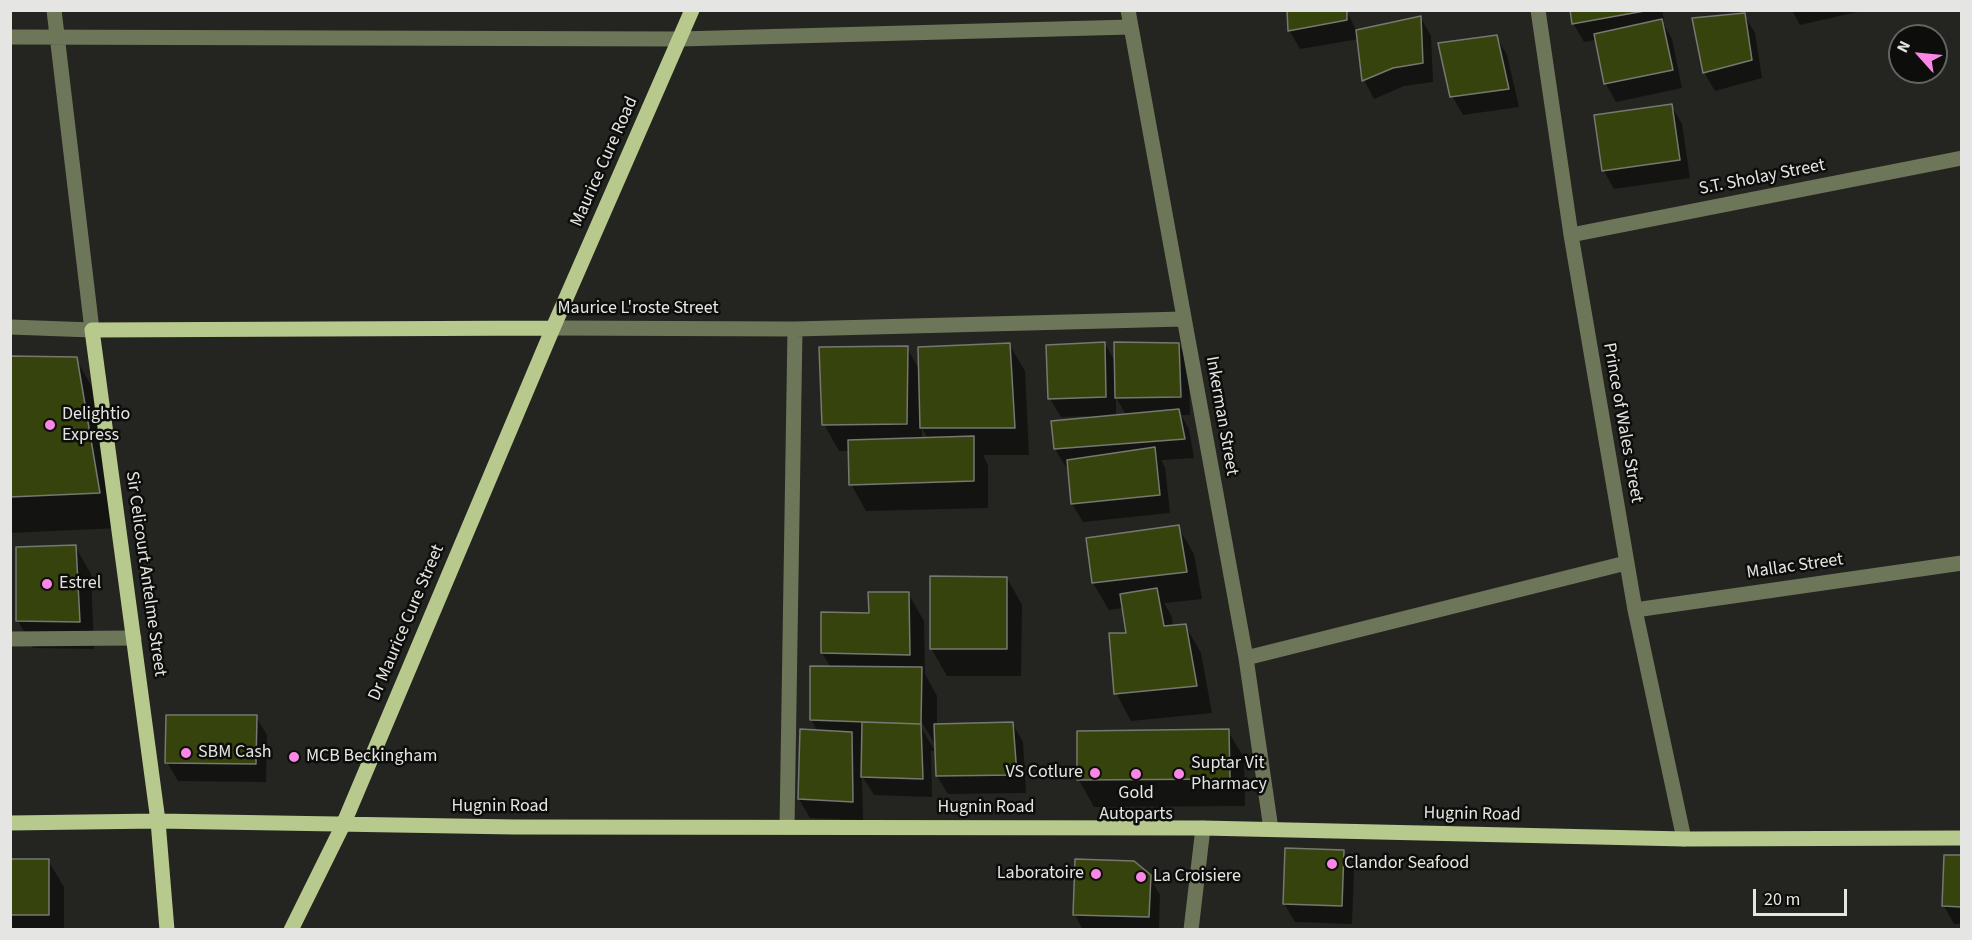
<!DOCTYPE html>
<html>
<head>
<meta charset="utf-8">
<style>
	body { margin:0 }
	#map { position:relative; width:1972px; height:940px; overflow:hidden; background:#242520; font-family:"Source Sans 3",sans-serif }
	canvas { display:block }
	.frame { position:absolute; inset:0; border:12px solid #e5e6e3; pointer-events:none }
	.north { position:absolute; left:1888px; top:24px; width:60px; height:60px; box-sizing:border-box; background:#0d0e0c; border:2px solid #636462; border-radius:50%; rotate:297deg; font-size:16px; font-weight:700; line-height:24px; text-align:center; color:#e5e6e3 }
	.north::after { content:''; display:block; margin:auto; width:21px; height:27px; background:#fa87e6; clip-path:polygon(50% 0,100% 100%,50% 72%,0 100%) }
	.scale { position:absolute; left:1753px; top:889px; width:94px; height:27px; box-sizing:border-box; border:3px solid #e5e6e3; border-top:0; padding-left:8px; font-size:18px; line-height:21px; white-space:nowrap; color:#e5e6e3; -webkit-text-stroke:4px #0d0e0c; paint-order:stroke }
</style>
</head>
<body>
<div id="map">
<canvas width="1972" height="940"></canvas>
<div class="frame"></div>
<div class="north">N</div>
<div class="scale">20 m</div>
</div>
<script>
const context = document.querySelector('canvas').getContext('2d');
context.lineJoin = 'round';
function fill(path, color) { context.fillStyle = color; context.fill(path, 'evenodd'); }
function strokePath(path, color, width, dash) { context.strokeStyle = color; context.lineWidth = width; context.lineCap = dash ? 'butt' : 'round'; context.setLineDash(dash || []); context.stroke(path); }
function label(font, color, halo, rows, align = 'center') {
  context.font = font + ' "Source Sans 3",sans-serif'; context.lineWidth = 5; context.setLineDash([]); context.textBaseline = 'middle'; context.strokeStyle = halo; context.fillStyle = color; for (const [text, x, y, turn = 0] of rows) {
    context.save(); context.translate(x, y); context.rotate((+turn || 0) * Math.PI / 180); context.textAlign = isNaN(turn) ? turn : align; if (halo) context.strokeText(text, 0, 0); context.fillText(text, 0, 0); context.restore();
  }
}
const shadow = new Path2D(`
	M1346,10L1357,32L1421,18L1431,36L1433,82L1404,86L1374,99L1364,80L1359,39L1300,49L1289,30Z
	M1571,10H1662L1665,27L1672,39L1682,88L1616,102L1606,84L1596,40L1584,42L1573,23Z
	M1792,10H1857V12L1800,25Z
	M1744,15L1755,33L1762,78L1715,91L1704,72Z
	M1496,36L1507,55L1519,107L1463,115L1452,96Z
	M1671,105L1682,124L1690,178L1614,189L1604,171Z
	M1009,344L1025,371L1029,455H983L988,465V508L866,511L851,484L850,451H839L824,424L907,348L920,371ZM922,428L928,439H922Z
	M1105,344L1116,363L1178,344L1189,363L1190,415H1181L1189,429L1194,458L1161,460L1165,467L1170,513L1083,522L1072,504L1069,467H1066L1055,449L1087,419V416L1061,417L1050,399ZM1116,397L1126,415L1116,416Z
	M10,357L76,359L96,394L119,528L10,533Z
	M1178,527L1194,554L1202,599L1164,603L1172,617L1173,626L1185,625L1201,653L1212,713L1131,721L1116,693L1127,635L1124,608L1109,610L1093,583Z
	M75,546L91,574L94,649L33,648L18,621Z
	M1007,578L1022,605L1021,676H947L931,648Z
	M908,593L924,621L925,674L937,696V726L1012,723L1023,742L1026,793L948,794L937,776L940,753L919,717L916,719L935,751H931L932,797L874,795L862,776L863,820L810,818L799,799L802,731L818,732L811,719L831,668L822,653L870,614Z
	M256,717L267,735L266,782L178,781L167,762Z
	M1228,731L1244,758L1245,806L1094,807L1079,780Z
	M1343,852L1354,870L1352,924L1295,922L1284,903Z
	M1962,857V924H1954L1944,906Z
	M10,860H48L64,887V930H10Z
	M1149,876L1160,895L1159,930H1083L1075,915Z`);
const building = new Path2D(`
	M1287,10H1347V20L1288,31Z
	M1570,10H1650L1572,24Z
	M1745,13L1752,60L1703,73L1692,18Z
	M1421,16L1423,63L1393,68L1362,81L1356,30Z
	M1662,19L1673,70L1604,84L1594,34Z
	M1497,35L1509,89L1450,97L1438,43Z
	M1672,104L1680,160L1602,171L1594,115Z
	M1105,342L1106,397L1048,399L1046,345Z
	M1114,342L1179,343L1181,397L1115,398Z
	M1010,343L1015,428H920L918,347Z
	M908,346L907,424L822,425L819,347Z
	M10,356L77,357L100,493L10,497Z
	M1179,409L1185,439L1054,449L1051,421Z
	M974,436V481L849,485L848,440Z
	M1155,447L1160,495L1071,504L1067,460Z
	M1179,525L1187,572L1092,583L1086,538Z
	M76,545L80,622L16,621V547Z
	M930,576L1007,577V649H930Z
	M1157,588L1164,626L1186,624L1197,686L1114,694L1109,633H1126L1120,594Z
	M868,592H909L910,655L821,653V612L869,613Z
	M810,666L922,667L921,724L810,720Z
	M166,715H257L256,764L165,763Z
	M862,722L921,724L923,779L861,777Z
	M1013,722L1017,775L936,776L934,724Z
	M800,729L852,732L853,802L798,799Z
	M1229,729L1230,779L1077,780V731Z
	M1285,848L1344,850L1342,906L1283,904Z
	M1944,855H1962V907L1942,906Z
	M10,859H49V915H10Z
	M1075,859L1134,861L1151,875L1149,917L1073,915Z`);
const minor = new Path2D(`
	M1128,10L1246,658L1271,829
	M1538,10L1571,235L1635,610L1684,839
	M10,37L680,39L1131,27
	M1571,235L1962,158
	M10,327L92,330L54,10
	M553,328L795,329L1183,319
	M1635,610L1962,563
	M10,639L134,638
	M1246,658L1626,563
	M787,827L795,329
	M1191,930L1203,828`);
const major = new Path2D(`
	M10,823L158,821L514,827L1203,828L1684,839L1962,838
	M167,930L158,821L92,330L553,328
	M291,930L343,825L553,328L692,10`);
const markers = [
	[50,425,6,"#fa87e6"],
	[47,584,6,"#fa87e6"],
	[186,753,6,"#fa87e6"],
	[294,757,6,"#fa87e6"],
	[1095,773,6,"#fa87e6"],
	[1136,774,6,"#fa87e6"],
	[1179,774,6,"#fa87e6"],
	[1332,864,6,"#fa87e6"],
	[1096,874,6,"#fa87e6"],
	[1141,877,6,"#fa87e6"]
];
const streetNames = [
	["Maurice Cure Road",605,162,-66],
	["S.T. Sholay Street",1762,178,-11],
	["Maurice L'roste Street",638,309],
	["Inkerman Street",1221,416,80],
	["Prince of Wales Street",1622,423,80],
	["Mallac Street",1795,567,-8],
	["Sir Celicourt Antelme Street",145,574,82],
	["Dr Maurice Cure Street",407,623,-67],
	["Hugnin Road",500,807],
	["Hugnin Road",986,808],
	["Hugnin Road",1472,815,1]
];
const poiNames = [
	["Delightio",62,415],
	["Express",62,436],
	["Estrel",59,584],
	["SBM Cash",198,753],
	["MCB Beckingham",306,757],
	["Suptar Vit",1191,764],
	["Pharmacy",1191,785],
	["VS Cotlure",1083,773,"right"],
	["Gold",1136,794,"center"],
	["Autoparts",1136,815,"center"],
	["Clandor Seafood",1344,864],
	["Laboratoire",1084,874,"right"],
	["La Croisiere",1153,877]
];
fill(shadow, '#0007');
fill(building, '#37430c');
strokePath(building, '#767872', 1.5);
strokePath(minor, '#6d7659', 15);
strokePath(major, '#b7c98c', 15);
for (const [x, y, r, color] of markers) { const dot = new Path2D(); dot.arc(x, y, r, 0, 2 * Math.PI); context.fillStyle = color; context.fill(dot); strokePath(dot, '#0d0e0c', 2); }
label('18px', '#e5e6e3', '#0d0e0c', streetNames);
label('18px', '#e5e6e3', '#0d0e0c', poiNames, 'left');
</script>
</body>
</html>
